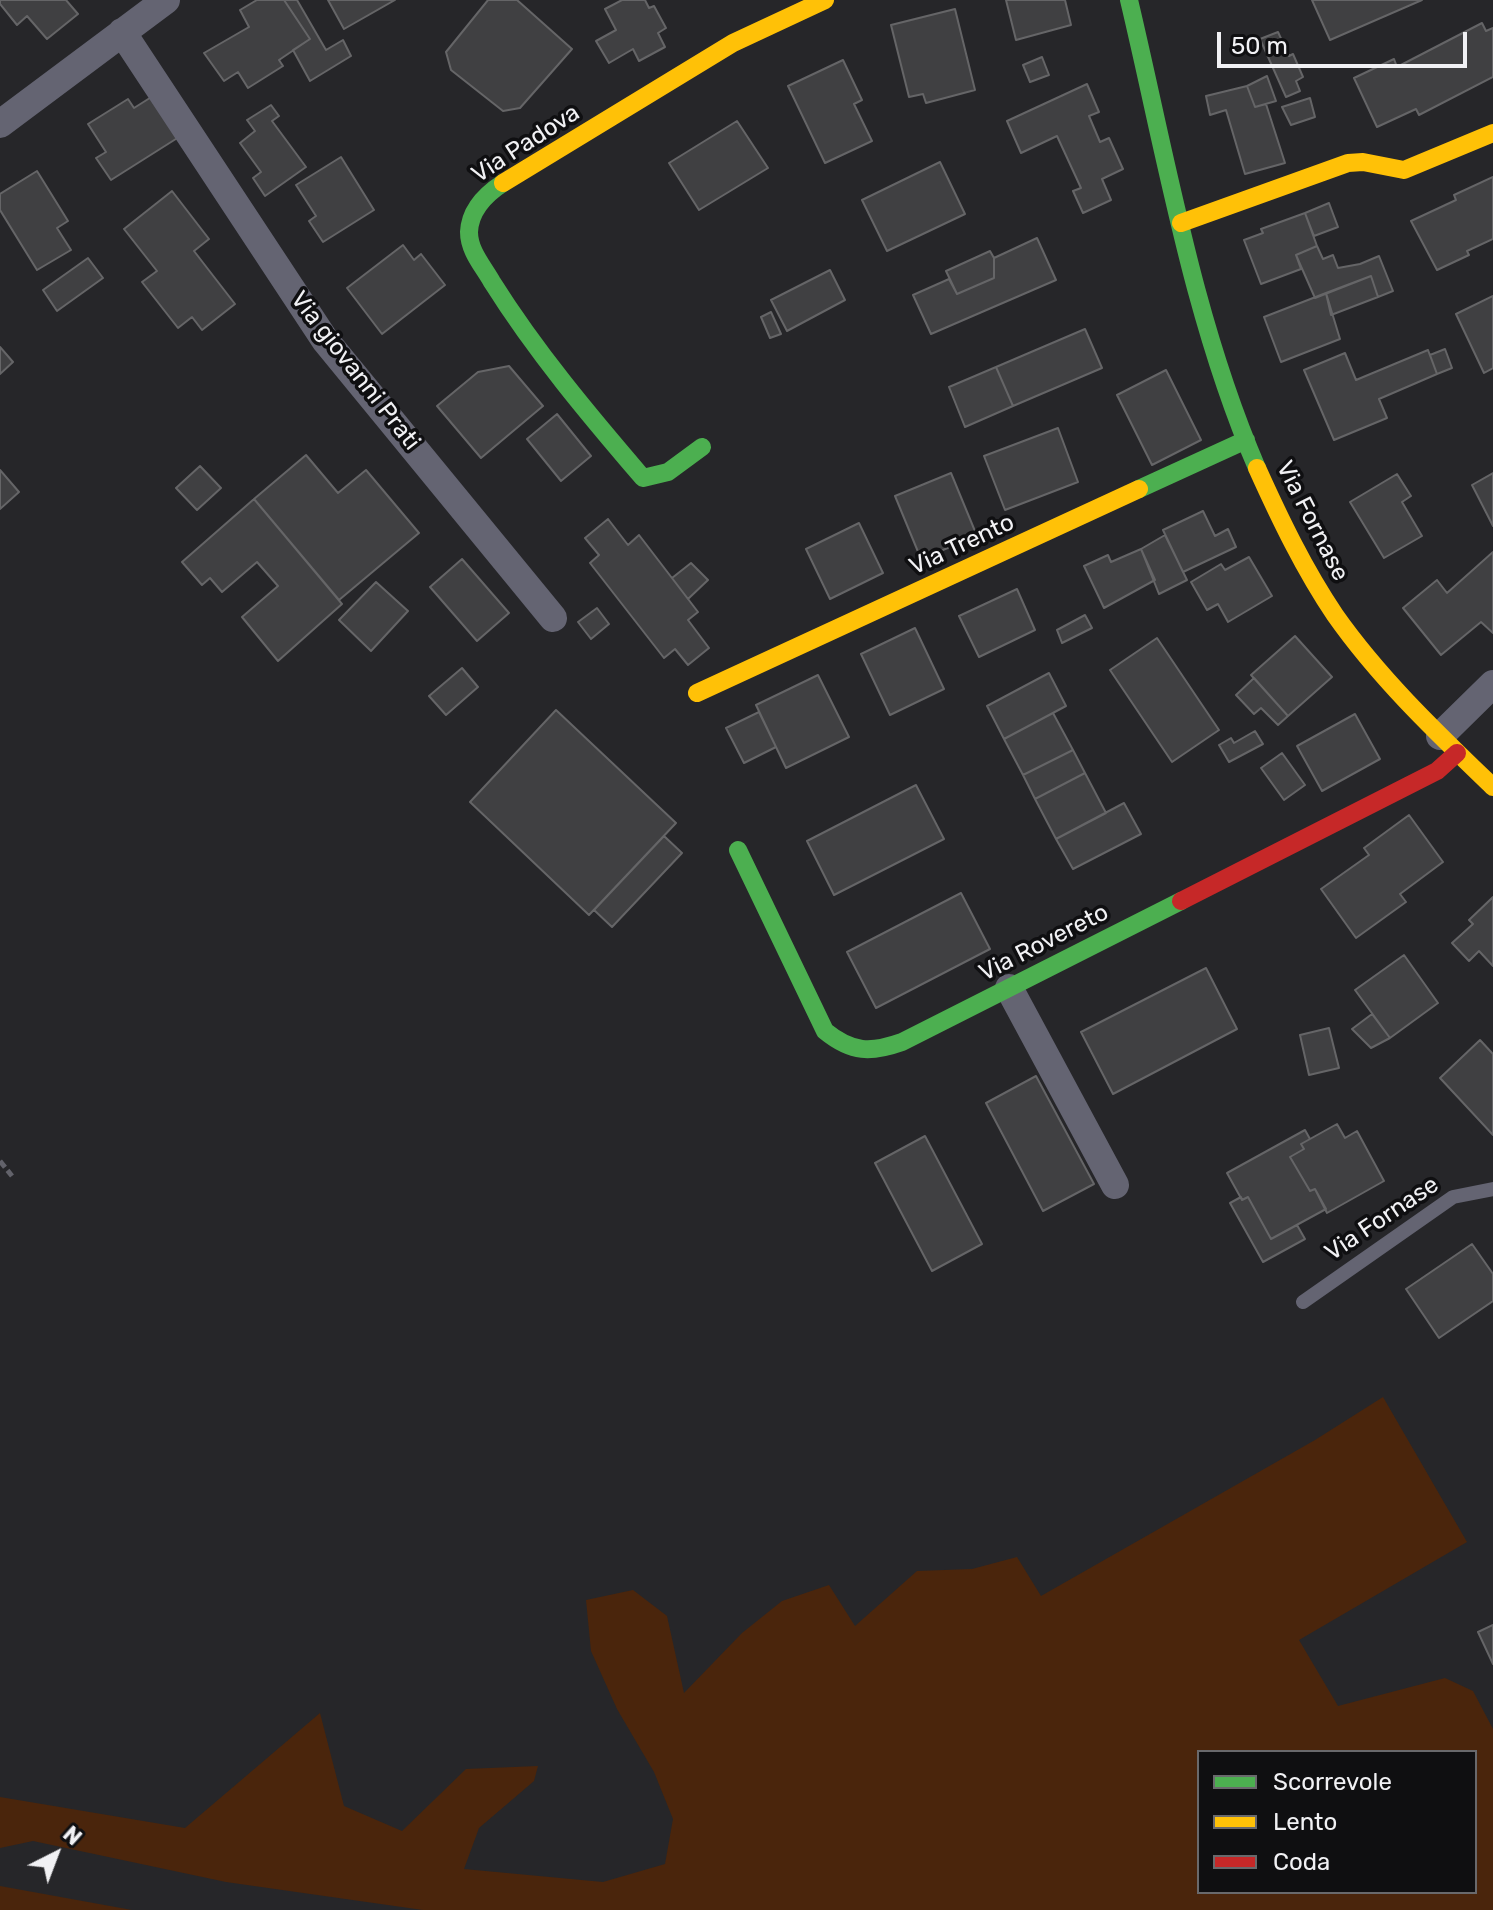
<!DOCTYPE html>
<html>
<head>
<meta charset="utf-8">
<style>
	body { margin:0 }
	#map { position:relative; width:1493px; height:1910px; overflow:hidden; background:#262629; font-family:Rubik,sans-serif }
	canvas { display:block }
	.legend { position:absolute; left:1197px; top:1750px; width:280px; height:144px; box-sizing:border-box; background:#0f0f11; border:2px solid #69696c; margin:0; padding:10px 14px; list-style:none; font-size:24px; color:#f1f1f4 }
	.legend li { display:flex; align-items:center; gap:16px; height:40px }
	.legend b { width:40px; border:2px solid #69696c }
	.north { position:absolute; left:16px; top:1814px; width:80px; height:80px; -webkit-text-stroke:6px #0f0f11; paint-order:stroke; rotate:42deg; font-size:22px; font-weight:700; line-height:32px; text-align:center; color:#f1f1f4 }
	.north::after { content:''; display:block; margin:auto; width:28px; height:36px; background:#f1f1f4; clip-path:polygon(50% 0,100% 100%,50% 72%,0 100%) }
	.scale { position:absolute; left:1217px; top:32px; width:250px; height:36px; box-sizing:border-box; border:4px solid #f1f1f4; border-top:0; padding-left:10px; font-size:24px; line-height:28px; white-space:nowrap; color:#f1f1f4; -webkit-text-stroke:6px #0f0f11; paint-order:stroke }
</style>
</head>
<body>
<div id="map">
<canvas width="1493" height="1910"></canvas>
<ul class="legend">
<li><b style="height:10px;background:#4caf50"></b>Scorrevole</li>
<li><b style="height:10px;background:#ffc107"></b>Lento</li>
<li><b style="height:10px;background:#c62828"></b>Coda</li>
</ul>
<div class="north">N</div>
<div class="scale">50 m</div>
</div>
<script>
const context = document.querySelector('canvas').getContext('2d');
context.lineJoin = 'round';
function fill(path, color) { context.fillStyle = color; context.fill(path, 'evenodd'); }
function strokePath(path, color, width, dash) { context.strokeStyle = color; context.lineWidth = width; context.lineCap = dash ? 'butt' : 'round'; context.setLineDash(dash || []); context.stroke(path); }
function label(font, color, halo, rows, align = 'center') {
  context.font = font + ' Rubik,sans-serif'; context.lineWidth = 7; context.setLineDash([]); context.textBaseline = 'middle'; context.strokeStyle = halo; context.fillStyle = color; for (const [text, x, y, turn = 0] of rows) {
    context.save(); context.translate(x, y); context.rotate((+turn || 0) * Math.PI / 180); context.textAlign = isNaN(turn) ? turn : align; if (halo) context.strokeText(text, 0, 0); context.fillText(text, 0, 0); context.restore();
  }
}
const green = new Path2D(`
	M1383,1397L1467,1542L1299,1640L1338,1706L1445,1678L1473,1691L1493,1729V1910H423L226,1882L33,1841L0,1848V1797L185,1828L320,1713L344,1806L402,1831L466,1769L538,1766L534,1781L479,1828L464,1869L603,1882L665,1864L673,1819L654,1772L617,1709L591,1651L586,1600L633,1590L667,1616L684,1693L742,1633L782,1601L829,1585L855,1626L917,1571L972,1569L1017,1557L1041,1596L1315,1440ZM1199,1752H1475V1892H1199Z
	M0,1886L132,1910H0Z`);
const building = new Path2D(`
	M0,0H66L78,14L47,39L27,16L17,25L0,4Z
	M257,0H284L310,39L279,60L283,66L248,88L238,72L224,81L204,53L249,27L240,10Z
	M284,0H297L326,50L343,40L351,56L310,81L293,50L310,39Z
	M328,0H395L344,29Z
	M488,0H517L572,49L520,108L503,111L451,70L446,52Z
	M622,0H645L649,8L654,6L666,28L658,33L665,47L639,61L633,49L609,63L596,41L616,30L605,9Z
	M1006,0H1065L1071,25L1016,40Z
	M1312,0H1422L1330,40Z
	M955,9L975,90L926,103L923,94L909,97L891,25Z
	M1482,23L1486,31L1493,28V77L1419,115L1416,109L1377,127L1354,78L1394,59L1397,67Z
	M1278,32L1289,56L1293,54L1303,77L1296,81L1300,91L1286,97L1260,39Z
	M1042,57L1049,75L1030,82L1023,65Z
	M843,60L862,100L854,104L872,141L825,163L788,86Z
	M1267,76L1276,101L1255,107L1247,86Z
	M1087,84L1099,112L1089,116L1100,142L1109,138L1123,169L1102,179L1111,200L1083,213L1073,191L1081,188L1057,136L1021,153L1007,121Z
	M1247,86L1255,107L1266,104L1285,163L1245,174L1226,110L1210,115L1206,96Z
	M153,96L179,137L111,180L96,158L106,152L88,124L128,99L134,108Z
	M1310,98L1315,117L1291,125L1282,107Z
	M271,105L279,116L272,121L306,167L265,196L253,178L261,172L240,143L255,131L247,120Z
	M737,121L768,168L699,210L669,163Z
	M341,157L374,210L323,242L309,221L316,216L296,185Z
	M940,162L965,214L887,251L862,200Z
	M37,171L68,221L57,228L71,250L37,270L0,210V194Z
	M1493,177V239L1467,251L1469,255L1437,270L1411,221L1456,200L1454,195Z
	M172,191L209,239L194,251L235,304L202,330L192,317L178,328L142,282L157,271L124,229Z
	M1329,203L1338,227L1314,236L1305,213Z
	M1305,213L1317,246L1296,255L1301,269L1261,284L1244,240L1263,233L1261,229Z
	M1037,238L1056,280L931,334L913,295L949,279L957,294L994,278V258Z
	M403,245L414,260L421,254L445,285L382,334L347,288Z
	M1317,246L1323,259L1333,255L1338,268L1360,264L1379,256L1393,291L1378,297L1371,276L1315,298L1296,255Z
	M990,251L994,258V278L957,294L946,271Z
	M88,258L103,278L57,311L43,290Z
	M830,270L845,300L787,331L771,300Z
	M1371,276L1378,297L1331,315L1326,293Z
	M1326,293L1340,339L1281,362L1264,317Z
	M1493,296V368L1484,373L1456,314Z
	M771,312L781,334L770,338L761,317Z
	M1085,329L1102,368L1013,406L996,367Z
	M0,347L13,362L0,374Z
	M1445,349L1452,368L1437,374L1430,355Z
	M1428,350L1437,374L1379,399L1387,418L1334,440L1304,370L1345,353L1356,380Z
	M509,366L543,406L481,458L437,406L478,372Z
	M996,367L1013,406L965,427L949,387Z
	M1166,370L1201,440L1152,465L1117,395Z
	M557,414L591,456L561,481L527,439Z
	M1058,428L1078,482L1005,510L984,456Z
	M306,455L338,493L366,470L419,533L339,600L254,499Z
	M200,466L221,488L197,510L176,488Z
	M0,470L19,492L0,509Z
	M951,473L977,536L921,559L895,496Z
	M1493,473V526L1472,485Z
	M1397,474L1411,496L1402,502L1422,536L1384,558L1350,502Z
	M254,499L342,604L278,661L242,617L278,586L257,562L222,592L210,578L202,585L182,562Z
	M1203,511L1215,536L1228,529L1236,547L1183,572L1163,530Z
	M608,519L628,545L639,535L698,612L688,620L709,648L688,665L675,649L664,658L590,563L599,555L585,538Z
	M859,523L883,573L830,599L806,549Z
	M1165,535L1187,580L1159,594L1141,549Z
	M1141,549L1155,580L1104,608L1084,566L1108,555L1111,562Z
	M1493,552V633L1481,622L1441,655L1403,608L1437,580L1447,593Z
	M1249,557L1272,596L1228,622L1218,604L1207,610L1191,582L1221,564L1225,570Z
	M462,559L509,613L477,641L430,587Z
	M691,563L708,580L688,599L672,578Z
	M376,582L408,611L371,651L339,620Z
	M1017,589L1035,630L979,657L959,616Z
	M597,608L609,624L591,639L578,622Z
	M1085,615L1092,628L1062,643L1057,630Z
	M915,628L944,689L890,715L861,654Z
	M1295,636L1332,677L1288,716L1251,675Z
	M1157,638L1219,730L1172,762L1110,670Z
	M462,668L478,687L446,715L429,696Z
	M1049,673L1066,706L1004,739L987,706Z
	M818,675L849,737L786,768L756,705Z
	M1254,678L1288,716L1278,725L1261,708L1254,714L1236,695Z
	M556,710L676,823L589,915L470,802Z
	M759,712L776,747L744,763L726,728Z
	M1053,713L1073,750L1023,775L1004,739Z
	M1355,714L1380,759L1322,791L1297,746Z
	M1255,731L1263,744L1229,762L1219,745L1231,738L1234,743Z
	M1073,750L1085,773L1035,799L1023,775Z
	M1282,753L1305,785L1284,800L1261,768Z
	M1085,773L1106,813L1056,839L1035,799Z
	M916,785L944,839L834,895L807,841Z
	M1124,803L1141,834L1073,869L1056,839Z
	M1409,815L1443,862L1400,894L1406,902L1356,938L1321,889L1369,855L1364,848Z
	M664,836L682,853L612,927L594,910Z
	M961,893L990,949L876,1008L847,952Z
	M1493,897V966L1479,951L1469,961L1452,943L1473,924L1469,920Z
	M1404,955L1438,1003L1390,1038L1355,990Z
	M1206,968L1237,1029L1113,1094L1081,1032Z
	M1372,1014L1390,1038L1371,1048L1352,1029Z
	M1329,1028L1339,1068L1309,1075L1300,1035Z
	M1480,1040L1493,1054V1135L1440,1078Z
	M1036,1076L1094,1184L1043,1211L986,1103Z
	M1337,1124L1345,1138L1357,1131L1384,1181L1327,1213L1315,1189L1310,1191L1290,1157L1304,1149L1301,1144Z
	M1305,1130L1310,1139L1301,1144L1304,1149L1290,1157L1310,1191L1315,1189L1326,1209L1271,1239L1248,1197L1242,1200L1227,1173Z
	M925,1136L982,1244L932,1271L875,1163Z
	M1241,1197L1242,1200L1248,1197L1271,1239L1297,1225L1305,1239L1263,1262L1230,1203Z
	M1472,1244L1493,1274V1301L1439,1338L1406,1289Z
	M1493,1625V1664L1478,1632Z`);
const path = new Path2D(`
	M0,1161L12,1176`);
const lane = new Path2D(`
	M1303,1302L1453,1197L1493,1189`);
const street = new Path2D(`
	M122,32L325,340L553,618
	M0,124L166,0
	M1440,736L1493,684
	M1009,988L1115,1185`);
const fast = new Path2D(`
	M1129,0C1166,156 1193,320 1257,468
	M503,183C486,194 470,210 469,232C469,251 483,266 492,282C536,352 589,415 643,478L668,472L702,447
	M1139,489L1246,440
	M738,850L825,1031C852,1053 871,1053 902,1042L1181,901`);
const slow = new Path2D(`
	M503,183L733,43L825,0
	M1181,223L1348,163L1363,162L1404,170L1493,133
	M1257,468C1280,519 1304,569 1335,615C1380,679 1437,733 1493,787
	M697,693L1139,489`);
const jam = new Path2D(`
	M1181,901L1437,771L1457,753`);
const streetNames = [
	["Via Padova",526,144,-33],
	["Via giovanni Prati",355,371,52],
	["Via Fornase",1312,521,63],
	["Via Trento",962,545,-25],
	["Via Rovereto",1044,943,-27],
	["Via Fornase",1382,1219,-34]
];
fill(green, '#4a250c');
fill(building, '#404042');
strokePath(building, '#656567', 2);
strokePath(path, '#62626a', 5, [8, 4]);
strokePath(lane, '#646472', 14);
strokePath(street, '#646472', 28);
strokePath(fast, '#4caf50', 18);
strokePath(slow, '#ffc107', 18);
strokePath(jam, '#c62828', 18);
label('24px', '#f1f1f4', '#0f0f11', streetNames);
</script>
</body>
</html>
